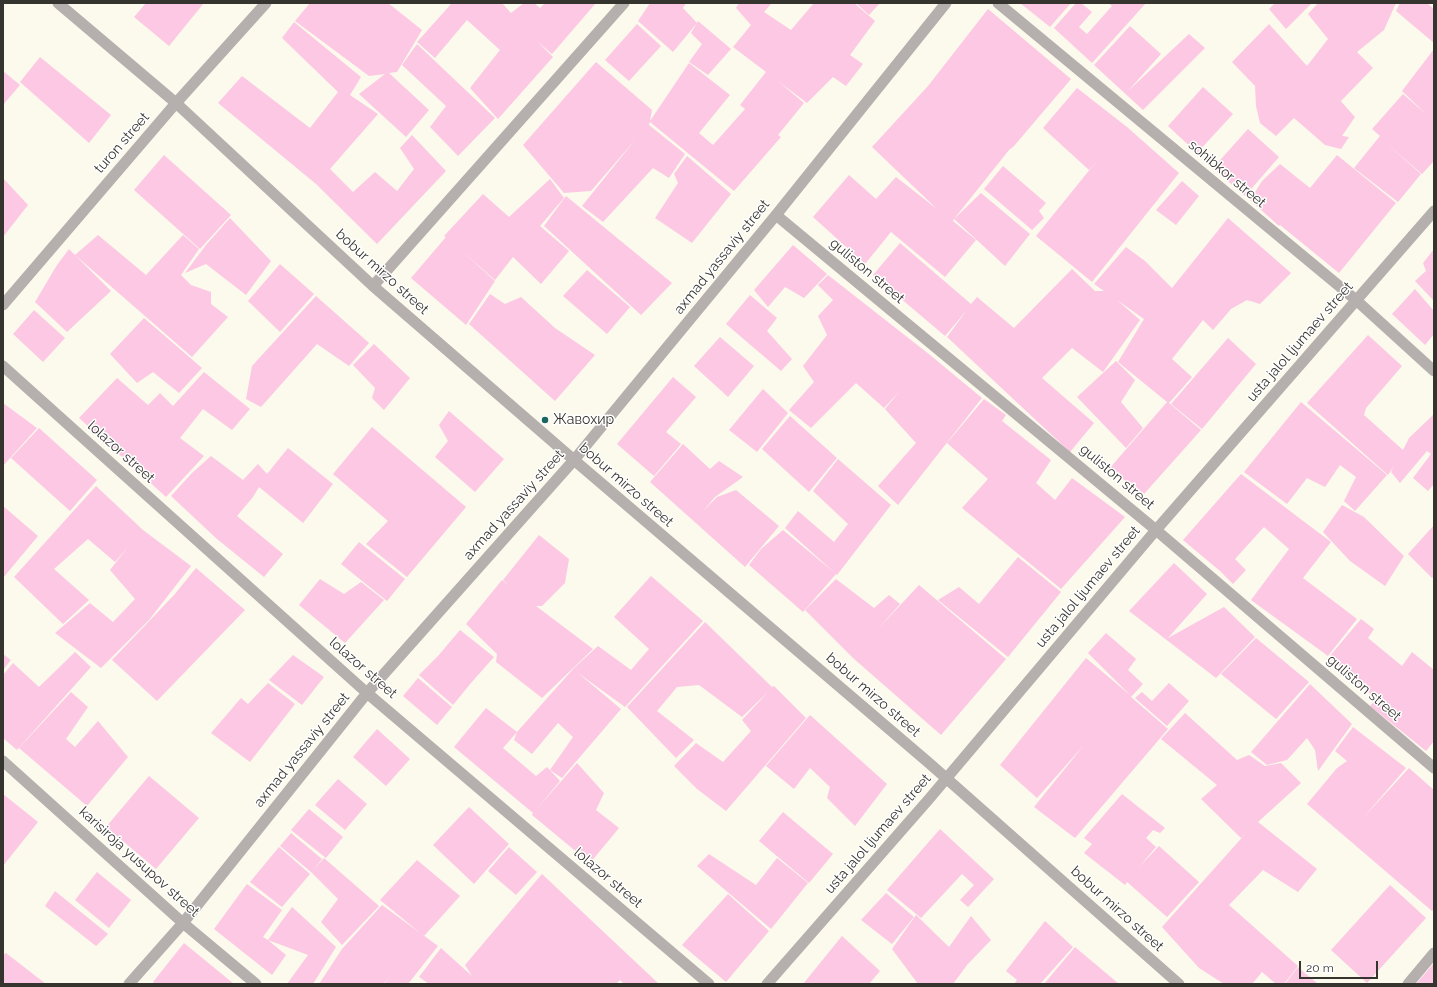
<!DOCTYPE html>
<html>
<head>
<meta charset="utf-8">
<style>
	body { margin:0 }
	#map { position:relative; width:1437px; height:987px; overflow:hidden; background:#fcf9ed; font-family:Raleway,sans-serif }
	canvas { display:block }
	.frame { position:absolute; inset:0; border:4px solid #35342f; pointer-events:none }
	.scale { position:absolute; left:1299px; top:961px; width:79px; height:18px; box-sizing:border-box; border:2px solid #35342f; border-top:0; padding-left:5px; font-size:12px; line-height:14px; white-space:nowrap; color:#35342f; -webkit-text-stroke:3px #fff; paint-order:stroke }
</style>
</head>
<body>
<div id="map">
<canvas width="1437" height="987"></canvas>
<div class="frame"></div>
<div class="scale">20 m</div>
</div>
<script>
const context = document.querySelector('canvas').getContext('2d');
context.lineJoin = 'round';
function fill(path, color) { context.fillStyle = color; context.fill(path, 'evenodd'); }
function strokePath(path, color, width, dash) { context.strokeStyle = color; context.lineWidth = width; context.lineCap = dash ? 'butt' : 'round'; context.setLineDash(dash || []); context.stroke(path); }
function label(font, color, halo, rows, align = 'center') {
  context.font = font + ' Raleway,sans-serif'; context.lineWidth = 3; context.setLineDash([]); context.textBaseline = 'middle'; context.strokeStyle = halo; context.fillStyle = color; for (const [text, x, y, turn = 0] of rows) {
    context.save(); context.translate(x, y); context.rotate((+turn || 0) * Math.PI / 180); context.textAlign = isNaN(turn) ? turn : align; if (halo) context.strokeText(text, 0, 0); context.fillText(text, 0, 0); context.restore();
  }
}
const building = new Path2D(`
	M146,3H204L169,46L134,17Z
	M310,3H388L422,30L397,72L389,73L429,110L406,137L359,94L385,74L369,76L295,21Z
	M452,3H502L511,13L524,3H534L540,8L545,3H596L552,54L538,42L553,57L498,119L470,88L500,50L467,20L435,58L417,42Z
	M650,3H686L683,8L697,23L673,52L638,21Z
	M739,3H769L771,4L764,12L791,30L814,3H854L875,21L850,55L863,64L846,86L833,77L807,103L778,81L804,103L778,135L781,137L734,191L650,122L649,125L685,154L669,178L653,168L603,222L582,206L635,140L591,191L564,193L523,145L596,62L652,110L650,121L689,63L730,95L699,133L713,145L745,109L740,105L766,72L733,47L751,25L736,8Z
	M856,3H880L869,15Z
	M1020,3H1071L1050,27Z
	M1076,3H1081L1092,12L1079,27L1087,34L1112,6L1108,3H1146L1092,63L1054,28Z
	M1275,3H1312L1286,29L1269,9Z
	M1318,3H1396L1384,30L1357,52L1373,68L1341,101L1338,98L1355,117L1342,136L1349,137L1341,149L1325,145L1294,118L1276,136L1260,123L1256,106L1255,86L1232,62L1269,24L1307,66L1328,39L1308,14Z
	M1400,3H1427L1434,9V43L1396,11Z
	M988,9L1071,79L1014,146L1009,150L954,219L981,193L1030,234L1005,266L954,219L953,221L976,240L945,277L891,232L865,264L813,217L849,175L876,199L896,177L937,209L872,147L928,86Z
	M698,21L731,49L708,75L689,62L702,44L691,33Z
	M294,22L361,77L350,95L378,114L330,169L353,192L375,172L397,191L414,169L400,148L412,135L446,171L377,244L316,184L218,103L242,76L310,128L338,92L282,38Z
	M637,24L661,46L629,81L605,60Z
	M1130,26L1161,54L1128,91L1189,34L1205,48L1143,110L1094,65Z
	M417,44L495,118L458,156L430,127L446,106L402,65Z
	M1434,49V161L1422,174L1385,142L1421,174L1398,202L1354,168L1380,136L1372,129L1403,94L1426,114L1402,91Z
	M40,57L111,115L89,143L20,82Z
	M3,71L20,85L3,105Z
	M1203,87L1233,114L1197,153L1168,126Z
	M1077,88L1127,127L1179,173L1092,282L1036,236L1100,157L1089,170L1043,128Z
	M1248,129L1279,157L1245,196L1213,168Z
	M164,155L231,215L200,249L134,190Z
	M1337,155L1396,203L1339,273L1280,225L1279,226L1250,200L1262,181L1280,164L1310,188Z
	M687,156L731,194L692,243L655,218L678,183L674,174Z
	M1003,166L1046,203L1039,211L1044,218L1032,230L984,189Z
	M3,178L28,205L3,237Z
	M550,179L564,198L540,226L569,251L541,284L513,257L495,280L462,251L495,281L466,325L411,278L446,237L444,236L483,194L509,217Z
	M1182,181L1199,196L1176,225L1156,210Z
	M566,196L672,283L641,315L544,226Z
	M230,218L271,261L246,295L206,264L185,273L206,245Z
	M1228,218L1291,273L1260,304L1247,300L1231,309L1213,330L1203,320L1172,359L1192,377L1169,403L1201,430L1144,494L1109,469L1167,402L1118,362L1144,319L1117,300L1140,320L1103,372L1072,348L1042,378L1094,423L1070,452L947,337L967,310L945,336L873,275L900,243L971,304L977,297L1014,328L1072,269L1095,291H1104L1094,284L1126,247L1145,261L1172,288Z
	M98,235L146,275L183,235L199,249L181,275L191,285L211,292V304L228,317L192,357L75,255Z
	M793,245L827,274L804,298L785,287L768,307L754,290Z
	M69,249L111,291L67,332L35,302L57,265Z
	M1434,249V301L1415,281L1426,271L1423,263Z
	M280,264L314,294L280,332L248,301Z
	M587,270L630,307L607,334L563,296Z
	M828,275L930,355L982,398L898,505L878,486L916,443L885,409L899,392L884,408L856,383L811,428L789,410L814,382L803,366L827,335L818,316L833,300L818,285Z
	M1415,289L1434,311V334L1425,345L1392,314Z
	M490,294L505,304L521,297L555,328L595,355L555,401L469,324Z
	M750,295L777,318L767,331L792,359L781,371L726,324Z
	M316,296L369,343L349,366L317,344L261,407L246,399L252,366Z
	M34,310L65,338L43,362L13,334Z
	M144,318L202,368L179,393L153,372L137,383L110,354Z
	M1368,335L1402,366L1366,408L1364,415L1403,450L1409,438L1434,414V484L1428,491L1413,478L1431,454L1427,451L1400,483L1391,472L1394,466L1388,475L1307,403Z
	M720,337L754,366L728,397L694,366Z
	M1228,338L1256,364L1202,429L1171,404Z
	M374,344L410,378L384,410L372,398L375,388L353,365Z
	M1116,361L1135,380L1121,402L1143,428L1126,448L1077,397Z
	M204,372L250,409L232,430L203,409L180,438L204,456L166,497L79,418L117,378L148,405L160,393L173,406Z
	M673,377L696,397L666,432L681,444L654,476L617,444Z
	M763,389L788,413L757,452L729,430Z
	M984,399L1006,415L1002,421L1051,460L1036,483L1055,500L1072,478L1125,517L1061,589L962,508L988,479L947,443Z
	M1301,402L1387,475L1355,511L1344,501L1356,477L1340,465L1325,487L1307,478L1287,504L1244,472Z
	M3,403L37,428L3,466Z
	M449,411L504,459L475,492L435,457L448,441L439,425Z
	M790,416L837,458L809,492L762,449Z
	M372,427L466,507L407,577L366,544L388,521L333,474Z
	M39,428L97,480L70,511L11,458Z
	M683,444L710,469L719,461L743,477L715,497L703,511L717,497L736,490L779,526L745,567L650,482Z
	M288,448L333,484L303,523L259,487L253,497L237,516L283,554L264,577L217,539L171,496L192,473L211,456L243,480L258,464L267,474Z
	M838,459L891,505L837,575L785,528L798,511L834,542L848,524L813,491Z
	M1241,474L1331,542L1303,578L1357,619L1328,656L1251,600L1289,549L1264,527L1235,559L1246,570L1233,584L1220,571L1183,540Z
	M96,486L143,530L191,566L149,620L101,668L55,633L90,603L113,622L135,599L110,570L128,547L115,562L88,539L54,569L89,600L63,624L14,577Z
	M1342,505L1364,517L1404,556L1385,586L1350,561L1323,532Z
	M3,506L38,536L3,578Z
	M1434,525V576L1432,578L1408,554Z
	M783,530L836,574L803,612L749,565L761,549Z
	M539,535L569,559L565,583L542,606H536L593,649L542,698L496,662L497,654L466,624L502,580L510,586L503,580Z
	M359,542L405,579L387,601L341,564Z
	M1018,557L1061,592L1008,657L938,600L959,587L979,604Z
	M1174,563L1207,594L1168,638L1224,607L1255,637L1216,678L1129,611Z
	M196,568L245,610L157,701L112,660L174,595Z
	M651,576L703,621L625,707L578,673L621,709L562,778L550,770L573,737L558,723L532,754L514,740L517,732L574,668L598,646L631,670L649,649L614,617Z
	M320,579L344,594L361,582L384,600L345,643L299,605Z
	M836,579L874,608L889,595L900,604L878,629L919,585L1006,659L941,735L853,658L805,610Z
	M1361,619L1374,629L1368,638L1402,666L1412,652L1434,670V741L1426,751L1370,706L1376,699L1329,657Z
	M705,622L772,687L774,686L806,718L726,811L697,789L674,766L696,743L723,762L751,731L742,720L768,692L742,717L699,685L677,687L657,711L694,740L676,758L627,707Z
	M460,630L494,657L471,683L453,705L419,675L438,656Z
	M1106,633L1136,659L1128,670L1143,684L1131,697L1168,729L1075,838L1034,807L1084,745L1037,798L1000,765L1086,658L1130,695L1088,653Z
	M1256,638L1309,682L1276,719L1221,674Z
	M75,652L91,667L17,750L3,738V675L13,663L39,687Z
	M3,654L11,660L3,670Z
	M293,655L324,677L302,705L269,680Z
	M418,678L452,707L437,725L403,696Z
	M268,683L295,704L250,762L211,733L241,698L248,704Z
	M1169,683L1189,701L1167,726L1135,698L1142,692L1152,701Z
	M1310,684L1352,724L1318,771L1315,750L1307,738L1287,760L1267,765L1251,752Z
	M71,692L88,707L66,739L75,747L98,721L128,757L87,806L19,748Z
	M486,708L517,732L503,748L536,776L547,767L560,781L536,810L577,763L604,793L596,810L619,828L590,863L532,815L533,813L454,747Z
	M1185,713L1237,760L1249,755L1265,766L1281,763L1301,783L1258,822L1317,869L1298,892L1263,870L1229,905L1298,966L1284,984H1276L1262,972L1252,984H1224L1199,968L1162,927L1247,832L1241,838L1201,799L1217,785L1161,739Z
	M810,715L887,784L855,826L827,798L830,787L810,768L794,789L766,766Z
	M1353,727L1406,768L1363,818L1409,768L1434,790V909L1432,911L1307,804L1337,768L1347,761L1335,751Z
	M377,729L410,759L386,786L353,757Z
	M149,776L199,818L156,869L106,827Z
	M338,779L367,804L345,830L315,805Z
	M3,794L38,822L3,866Z
	M1122,794L1165,828L1160,833L1153,830L1146,838L1156,847L1139,867L1159,846L1199,882L1167,917L1127,882L1125,885L1084,853L1092,844L1084,838Z
	M469,807L509,844L474,884L433,845Z
	M309,809L343,837L326,858L291,830Z
	M783,812L833,854L809,883L759,841Z
	M940,829L994,879L968,907L960,900L974,885L962,874L921,918L887,890Z
	M291,833L322,859L313,870L324,858L379,906L342,945L321,922L338,899L311,872L280,846Z
	M279,847L310,874L282,907L250,882Z
	M509,847L537,872L516,895L488,871Z
	M709,854L756,885L777,858L808,883L771,929L697,866Z
	M417,860L460,896L424,936L380,900Z
	M97,872L131,900L109,928L75,900Z
	M542,874L659,984H624L620,980L616,984H429L419,977L441,948L472,976L465,965Z
	M247,884L282,910L263,937L268,940L292,907L336,947L313,984H287L308,955L268,940L286,955L272,975L214,929Z
	M1390,885L1426,918L1367,983L1331,950Z
	M55,891L108,934L96,946L45,906Z
	M886,893L914,917L892,944L861,920Z
	M728,894L769,931L726,982L682,945Z
	M382,905L438,946L408,984H384L390,977L383,984H319L342,949Z
	M916,915L949,947L971,916L991,940L967,965L953,984H918L892,949Z
	M1045,921L1073,947L1040,984H1014L1017,980L1006,971Z
	M842,936L880,971L869,984H803Z
	M184,943L234,984H155L153,982Z
	M1075,947L1119,984H1044Z
	M6,953L46,984H3V955Z
	M1434,963V984H1416Z
	M1298,967L1318,984H1285Z`);
const minor = new Path2D(`
	M998,3L1356,300L1434,371
	M776,215L1156,530L1434,768
	M373,286L624,3
	M3,305L176,103L266,3
	M3,366L367,693L709,984
	M3,761L183,923L256,984
	M129,984L183,923L367,693L574,460L776,215L946,3
	M1408,984L1434,953`);
const tertiary = new Path2D(`
	M58,3L176,103L373,286L574,460L929,763L1179,984
	M767,984L929,799L1156,530L1434,211`);
const markers = [
	[545,420,4,"#1a6660"]
];
const streetNames = [
	["turon street",122,143,-49],
	["sohibkor street",1227,174,40],
	["axmad yassaviy street",722,257,-51],
	["guliston street",867,271,40],
	["bobur mirzo street",382,272,42],
	["usta jalol ljumaev street",1300,342,-49],
	["lolazor street",121,452,42],
	["guliston street",1117,477,40],
	["bobur mirzo street",626,485,41],
	["axmad yassaviy street",514,505,-48],
	["usta jalol ljumaev street",1088,587,-50],
	["lolazor street",363,668,41],
	["guliston street",1364,688,41],
	["bobur mirzo street",873,695,41],
	["axmad yassaviy street",302,750,-51],
	["usta jalol ljumaev street",878,834,-49],
	["karisiroja yusupov street",139,862,42],
	["lolazor street",608,878,40],
	["bobur mirzo street",1117,909,42]
];
const poiNames = [
	["Жавохир",553,420]
];
fill(building, '#fdc8e4');
strokePath(minor, '#b5afae', 11);
strokePath(tertiary, '#b5afae', 11);
for (const [x, y, r, color] of markers) { const dot = new Path2D(); dot.arc(x, y, r, 0, 2 * Math.PI); context.fillStyle = color; context.fill(dot); strokePath(dot, '#fff', 1.5); }
label('14px', '#35342f', '#fff', streetNames);
label('14px', '#35342f', '#fff', poiNames, 'left');
</script>
</body>
</html>
